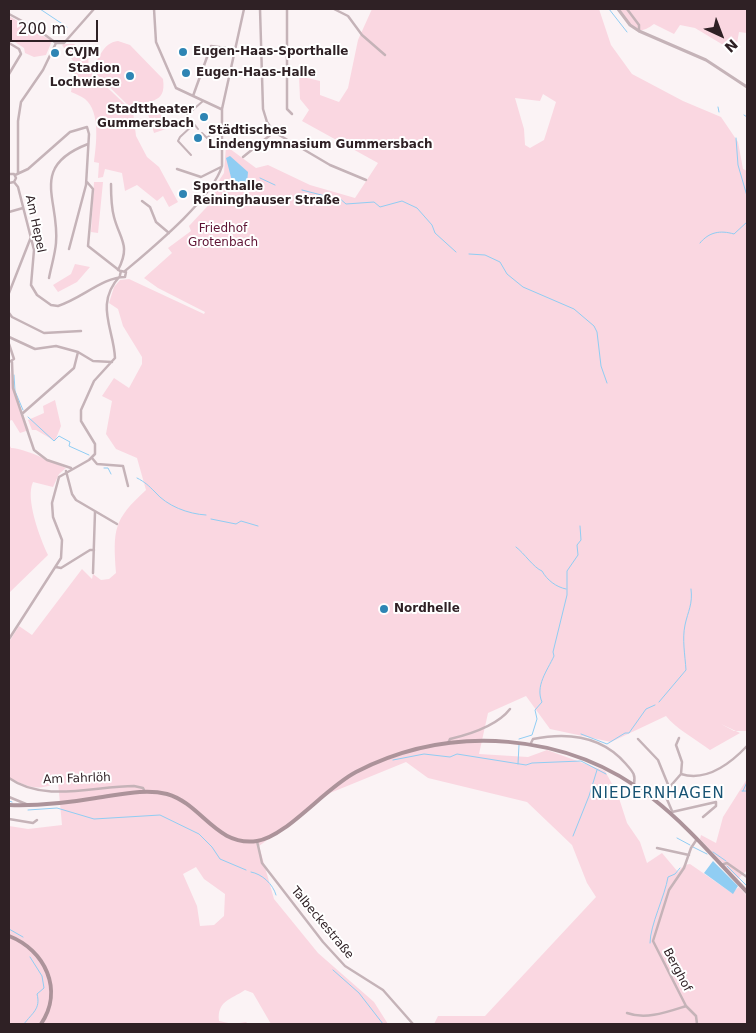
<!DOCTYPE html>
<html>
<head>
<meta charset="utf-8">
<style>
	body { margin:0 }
	#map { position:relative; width:756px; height:1033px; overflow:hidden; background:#fbf3f5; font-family:"DejaVu Sans",sans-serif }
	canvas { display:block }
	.frame { position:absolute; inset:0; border:10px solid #2f2125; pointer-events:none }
	.north { position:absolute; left:696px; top:10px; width:50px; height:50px; -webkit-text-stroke:4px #fff; paint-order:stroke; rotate:137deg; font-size:14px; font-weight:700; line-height:20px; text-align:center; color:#2f2125 }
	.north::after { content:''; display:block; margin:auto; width:18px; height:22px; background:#2f2125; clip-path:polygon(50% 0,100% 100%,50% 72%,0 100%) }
	.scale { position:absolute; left:10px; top:20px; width:88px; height:22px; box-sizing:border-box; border:2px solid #2f2125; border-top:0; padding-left:6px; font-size:15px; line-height:18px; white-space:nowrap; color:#2f2125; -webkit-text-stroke:4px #fff; paint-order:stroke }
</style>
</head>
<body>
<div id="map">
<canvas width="756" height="1033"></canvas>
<div class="frame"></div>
<div class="north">N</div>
<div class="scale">200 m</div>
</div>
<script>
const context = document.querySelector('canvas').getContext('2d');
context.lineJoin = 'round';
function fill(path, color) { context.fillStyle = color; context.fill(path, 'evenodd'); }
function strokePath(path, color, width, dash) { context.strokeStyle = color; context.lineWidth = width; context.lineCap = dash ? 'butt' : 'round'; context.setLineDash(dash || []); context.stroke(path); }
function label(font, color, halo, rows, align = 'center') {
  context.font = font + ' "DejaVu Sans",sans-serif'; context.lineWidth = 4; context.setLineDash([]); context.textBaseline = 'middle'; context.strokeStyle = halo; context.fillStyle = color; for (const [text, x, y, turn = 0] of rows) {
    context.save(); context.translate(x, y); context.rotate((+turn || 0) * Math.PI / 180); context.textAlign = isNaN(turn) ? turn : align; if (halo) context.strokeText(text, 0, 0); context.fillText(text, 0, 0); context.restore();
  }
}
const green = new Path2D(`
	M372,9H599L611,45L632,74L683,101L721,117L738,142L743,169L747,171V731H734L721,724L740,733L710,750C697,740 675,728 666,716L611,742L550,729L526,696L488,713L479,754L528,757L547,750L605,771L618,795L627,823L640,842L647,863L662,853L678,872L684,865L690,864L732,893L739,887L747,896V1024H434L438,1016H485L596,897L587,883L572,845L527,802L428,778L406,762L330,793L259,846L274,899L318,953L374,1002L388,1024H271L253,993L245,990C230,1000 217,1001 219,1021L233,1024L246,1022L248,1024H9V826L28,829L62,825L58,782C37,792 29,787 9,778V642L19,626L32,635L82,569L92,579L93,574L101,580L109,579L116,573C113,530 113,520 146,490L137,458L116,449L106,434L112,401L102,396L114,378L129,388L142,364V357L123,326L118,309L109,303L114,287L120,280L129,279L204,314L205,312L158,288L144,278L172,253L168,248L191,231L189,226L217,196L212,191L224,173L226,146L256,168L268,165L310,185L355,198L378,163L302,121L309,110L300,99L299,76L320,81V95L339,102L348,88L358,40ZM543,94L556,102L544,140L530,148L525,145L524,129L515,98L540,101ZM196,867L204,879L225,894L224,916L214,925L200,926L197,906L183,874Z
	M618,9H747V33L739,32L736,49H730L695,28L680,25L674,34L654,24C634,39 630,25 618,9Z
	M9,16L52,41L46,55L34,57L25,53L24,48L9,38Z
	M118,41L130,45L163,79C167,107 146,97 133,110L91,69C100,59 102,43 118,41Z
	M64,44H74L88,55L89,70L133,112L136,136L147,157L159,167L178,202L169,207L163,196L157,201L137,185L125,191L122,173L105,169L103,177L98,178L99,163L94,162C96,146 101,112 85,99C81,96 76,94 71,92L76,65L62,45Z
	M160,110L166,129L154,133L148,114Z
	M94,182H103L98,233L91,232Z
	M75,264L90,267L77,282L58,292L53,285L71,274Z
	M9,364L13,388L29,430L20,433L12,420L9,421Z
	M55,400L61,426L55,441L36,430H32L28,420L44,413L43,406Z
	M9,444L11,448C21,447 55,463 66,468L59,474L53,487L33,482C25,499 40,538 48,555L9,593Z
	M747,779V870L738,879L700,839L701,835L716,843L723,817Z`);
const water = new Path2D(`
	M230,156L248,172L247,183L241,188L233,185L226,158Z
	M713,861L738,886L733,894L704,873Z`);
const stream = new Path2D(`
	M40,9L67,27
	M609,9L627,32
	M718,107L719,112
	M744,115L747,117
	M736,138L738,165L747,196
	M260,178L275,185
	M302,190C313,193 323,195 334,199L338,197L346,204L374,202L380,207L402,201L417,208L432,225L435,233L456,252
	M700,243C709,232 720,230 734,234L747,222
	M469,254L485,255L500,262L507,274L523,287L574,309L594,326L597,332L601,366L607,383
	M14,375L15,391L23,410
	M28,417L54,441L59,436L70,442L69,446L89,455
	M104,468H108L111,474
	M137,478C145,482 149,486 155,492C167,506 188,514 206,515
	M211,519L236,524L241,521L258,526
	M516,547C524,553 534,568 542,571C547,580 556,587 566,589
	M659,702L686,670C685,655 682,639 685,625C688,611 693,604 691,589
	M581,734L607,744L625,733H629L646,709L655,705
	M519,739L532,735L537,719L535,710L542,702C535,686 547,671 554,656L553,652L567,595V571L578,555L577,545L581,540L580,526
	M393,760L424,754L450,757L457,754L526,765L532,763L581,761L606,774
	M518,764L519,745
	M742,791H747
	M743,791L747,782
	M9,801L12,802
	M28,810L57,808L94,819L160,815L199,834L212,847L220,859L246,870
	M573,836L589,796L597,770
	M677,838L690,845
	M693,847L707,854
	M713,852L726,861
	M727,866L747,886
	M251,872C262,874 273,884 276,895
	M9,929L23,937
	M650,943C650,925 665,896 668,877L675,874L680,868
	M333,970L359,993L383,1024
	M24,1024C32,1013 41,1009 37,994L44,988L42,976L30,957`);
const pedestrian = new Path2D(`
	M198,129L187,115L203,101
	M202,133L207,138L214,131
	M191,155L178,141L180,137L194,124`);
const minor = new Path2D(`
	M154,9L156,42L176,88L221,109
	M260,9L263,109L267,122L274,132L330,165L366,180
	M287,9V109L292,114
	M334,9L348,16L362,35L385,55
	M627,9L639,25V31
	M9,14L37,29L56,43
	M9,43L19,49L21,54L9,74
	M56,43H64L94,9
	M193,96L211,46L234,49
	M243,157L274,132
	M177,169L201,177L221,167
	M18,173V121L21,102L43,70L56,43
	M9,174H14L16,178L14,182L9,183
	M15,175L28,169L70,132L87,127L89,134L86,185L69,249
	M14,182L18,187L34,250L31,285L37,295L51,305L58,306C81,299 103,277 125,277L126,272L121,271L120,275
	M87,182L93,189L88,246L120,271
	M111,184C111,195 111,206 114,217C120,240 131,245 118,270
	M142,201L150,207L156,222L169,233
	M9,212L23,208
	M125,271C152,248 212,199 222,166V109L244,9
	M49,278C51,267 55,255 56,243C60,200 28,167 88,144
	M9,293L31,237
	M9,313L12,317L44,333L81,331
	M9,337L35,349L56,346L78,352L93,361L112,362
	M9,344L14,359L9,362
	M12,362L13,388L34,450L47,460L71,468
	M23,413L74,368L78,352
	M92,458L97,464L123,466L128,486
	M66,471L72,494L76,500L117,524
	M56,567L61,568L90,550H94
	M93,573L95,512
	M9,639L61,558L62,540L53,517L52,503L59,477L89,460L95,454V444L81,421V410L94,381L115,358C114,329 94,304 120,276
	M679,738L676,745L682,762L681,774
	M638,739L658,760L669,787
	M448,743L450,739C471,734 497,726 510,709
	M531,743L533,739C568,732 602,736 626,764C632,771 636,774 634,784
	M9,778C44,803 94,786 134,786L143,788L145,792
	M9,797L26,804
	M672,811L666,797L667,790L681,774C707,782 730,764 747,746
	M672,812L716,802
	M703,817L716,806V802
	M9,819L33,823L37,820
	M697,839L691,848L684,868L669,890L653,941L686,1006L696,1016L697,1024
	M257,841L262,863L323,942L345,966L383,990L413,1024
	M657,848L689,855
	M721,865L727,863L747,877
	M627,1013C646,1020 667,1012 686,1006`);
const tertiary = new Path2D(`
	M618,9L630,25L639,31L706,60L747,87`);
const secondary = new Path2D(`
	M9,805C39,806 67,803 96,798C119,795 144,788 167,794C202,804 216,847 257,841C286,837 325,788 356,772C451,723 568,732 652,798C687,825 716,860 747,892
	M9,936C45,950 64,990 41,1024`);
const markers = [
	[183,52,5,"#2e85b4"],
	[55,53,5,"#2e85b4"],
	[186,73,5,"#2e85b4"],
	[130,76,5,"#2e85b4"],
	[204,117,5,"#2e85b4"],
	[198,138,5,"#2e85b4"],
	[183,194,5,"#2e85b4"],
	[384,609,5,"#2e85b4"]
];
const poiNames = [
	["Eugen-Haas-Sporthalle",193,52],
	["CVJM",65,53],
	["Stadion",120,69,"right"],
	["Lochwiese",120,83,"right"],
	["Eugen-Haas-Halle",196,73],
	["Stadttheater",194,110,"right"],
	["Gummersbach",194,124,"right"],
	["Städtisches",208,131],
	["Lindengymnasium Gummersbach",208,145],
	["Sporthalle",193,187],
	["Reininghauser Straße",193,201],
	["Nordhelle",394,609]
];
const streetNames = [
	["Am Hepel",35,224,78],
	["Am Fahrlöh",77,779,-2],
	["Talbeckestraße",322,923,50],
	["Berghof",677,970,62]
];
const parkNames = [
	["Friedhof",223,229],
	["Grotenbach",223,243]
];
const quarterNames = [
	["NIEDERNHAGEN",658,794]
];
fill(green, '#fad7e1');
fill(water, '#90cdf3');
strokePath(stream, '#90cdf3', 1);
strokePath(pedestrian, '#c5b3b8', 2);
strokePath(minor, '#c5b3b8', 2.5);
strokePath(tertiary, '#c5b3b8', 3);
strokePath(secondary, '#ac939a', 4);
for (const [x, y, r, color] of markers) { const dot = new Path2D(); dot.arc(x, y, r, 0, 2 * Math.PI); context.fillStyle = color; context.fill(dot); strokePath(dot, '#fff', 2); }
label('bold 12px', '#2f2125', '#fff', poiNames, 'left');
label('12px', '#2f2125', '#fff', streetNames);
label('12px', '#5e1233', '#fff', parkNames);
context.letterSpacing = '1px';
label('15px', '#175373', '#fff', quarterNames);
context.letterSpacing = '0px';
</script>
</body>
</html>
